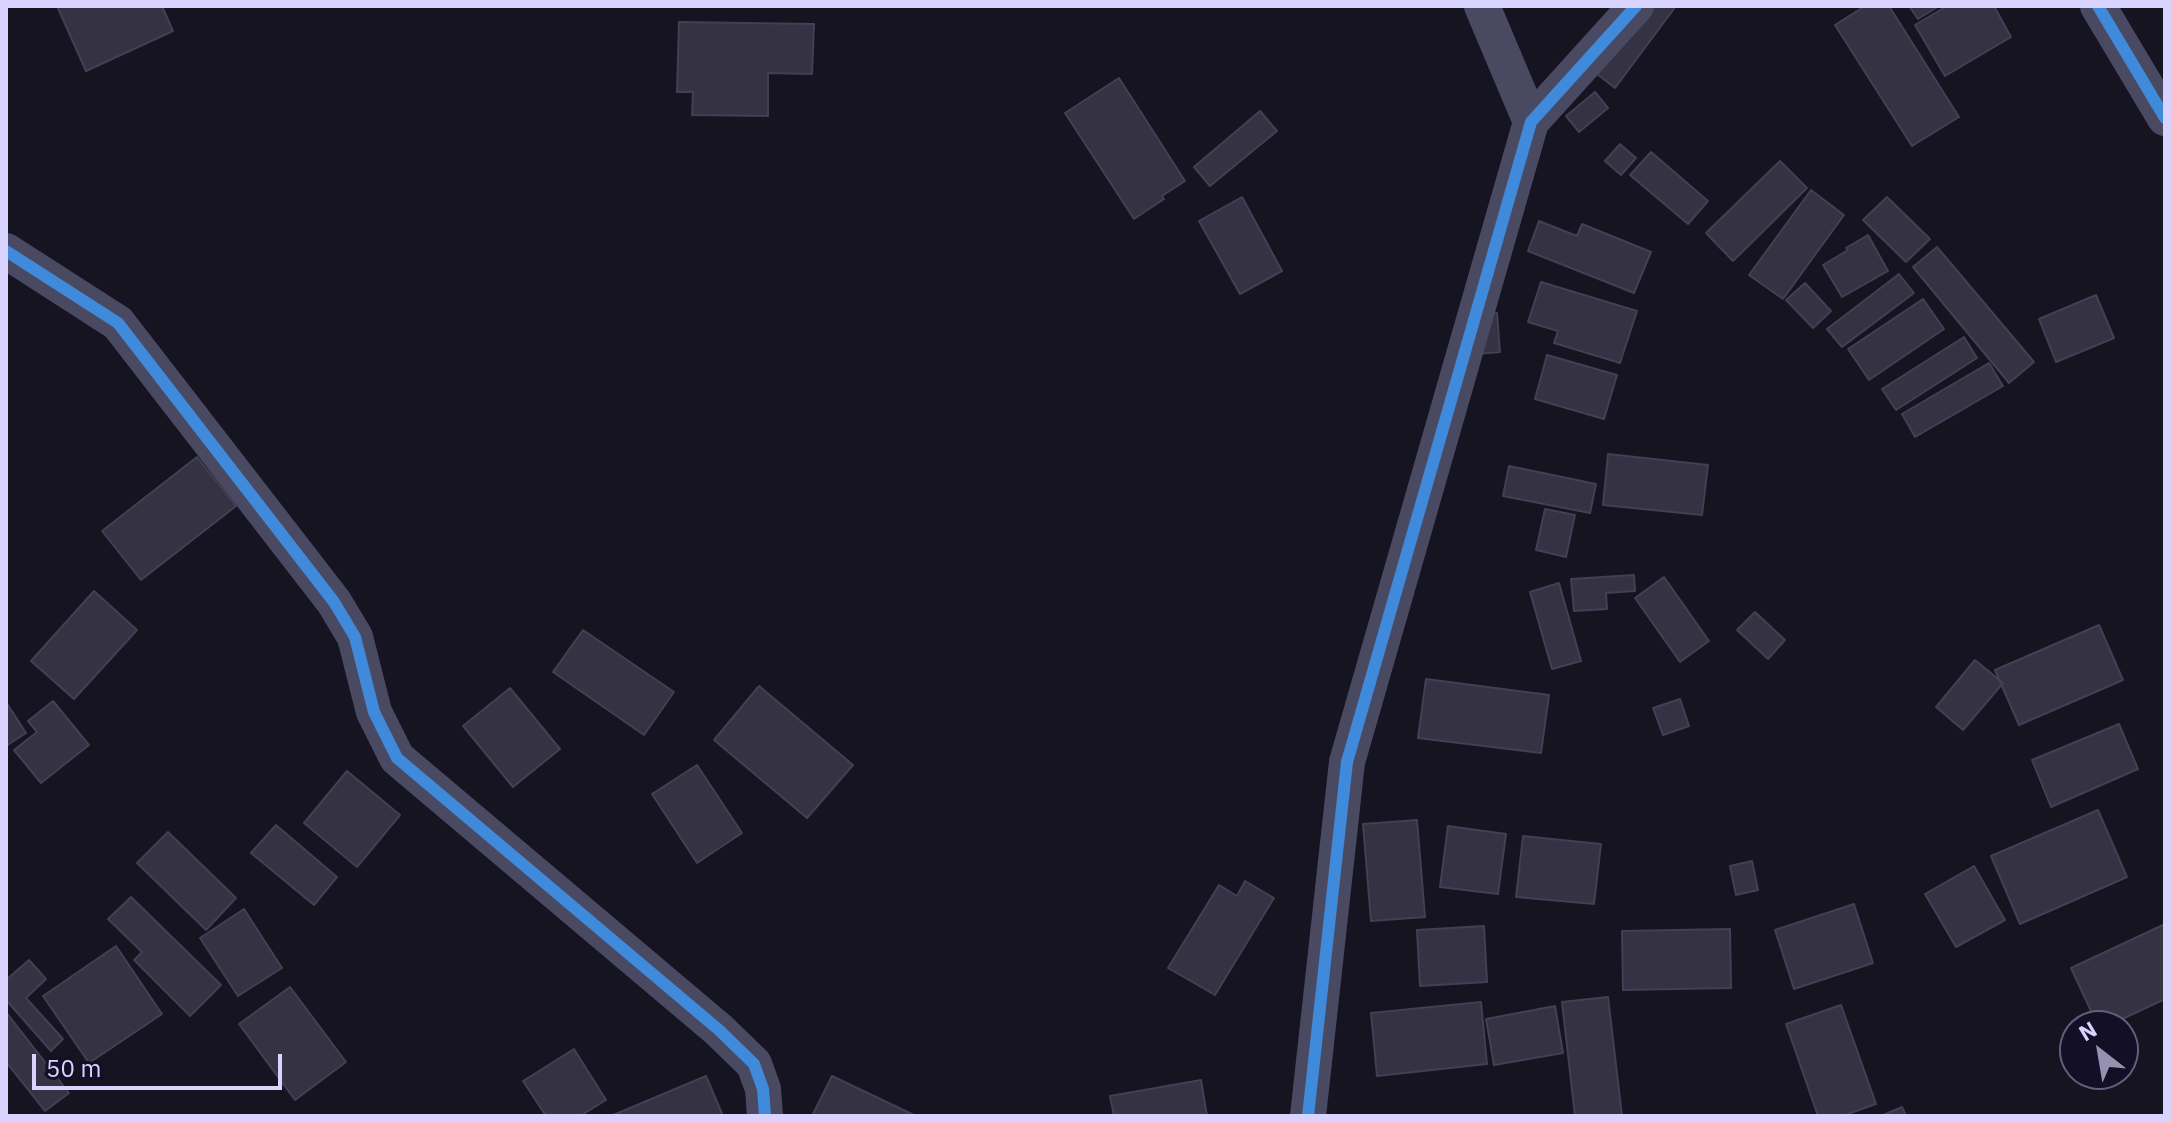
<!DOCTYPE html>
<html>
<head>
<meta charset="utf-8">
<style>
	body { margin:0 }
	#map { position:relative; width:2171px; height:1122px; overflow:hidden; background:#161421; font-family:"IBM Plex Sans",sans-serif }
	canvas { display:block }
	.frame { position:absolute; inset:0; border:8px solid #d9d4ff; pointer-events:none }
	.north { position:absolute; left:2059px; top:1010px; width:80px; height:80px; box-sizing:border-box; background:#130f26; border:2px solid #625e7d; border-radius:50%; rotate:329deg; font-size:22px; font-weight:700; line-height:32px; text-align:center; color:#d9d4ff }
	.north::after { content:''; display:block; margin:auto; width:28px; height:36px; background:#9591b1; clip-path:polygon(50% 0,100% 100%,50% 72%,0 100%) }
	.scale { position:absolute; left:32px; top:1054px; width:250px; height:36px; box-sizing:border-box; border:4px solid #d9d4ff; border-top:0; padding-left:10px; font-size:24px; line-height:28px; white-space:nowrap; color:#d9d4ff; -webkit-text-stroke:6px #130f26; paint-order:stroke }
</style>
</head>
<body>
<div id="map">
<canvas width="2171" height="1122"></canvas>
<div class="frame"></div>
<div class="north">N</div>
<div class="scale">50 m</div>
</div>
<script>
const context = document.querySelector('canvas').getContext('2d');
context.lineJoin = 'round';
function fill(path, color) { context.fillStyle = color; context.fill(path, 'evenodd'); }
function strokePath(path, color, width, dash) { context.strokeStyle = color; context.lineWidth = width; context.lineCap = dash ? 'butt' : 'round'; context.setLineDash(dash || []); context.stroke(path); }
const building = new Path2D(`
	M57,6H162L173,31L86,71Z
	M1647,6H1676L1615,88L1597,74Z
	M1865,6H1889L1959,117L1912,146L1835,25Z
	M1909,6H1939L1918,19Z
	M1947,6H1994L2011,37L1945,76L1915,25Z
	M679,22L814,24L812,74L768,73V116L692,115L693,92H677Z
	M1119,78L1185,181L1162,196L1164,199L1134,219L1065,113Z
	M1595,92L1608,108L1579,132L1566,116Z
	M1260,111L1277,131L1210,186L1194,167Z
	M1620,144L1636,158L1621,175L1605,161Z
	M1651,152L1708,201L1688,224L1630,175Z
	M1780,161L1807,188L1733,261L1706,233Z
	M1811,190L1844,215L1783,299L1749,275Z
	M1242,197L1282,271L1240,294L1199,221Z
	M1887,197L1930,239L1906,262L1863,220Z
	M1539,221L1577,236L1582,224L1651,252L1634,293L1528,251Z
	M1868,235L1888,271L1842,297L1823,265L1848,250L1846,248Z
	M1937,247L2034,362L2009,383L1913,267Z
	M1899,274L1914,293L1842,347L1827,329Z
	M1541,282L1637,311L1620,363L1554,343L1558,331L1528,322Z
	M1805,283L1831,311L1813,328L1786,300Z
	M2096,295L2114,338L2056,362L2039,319Z
	M1923,299L1944,329L1869,380L1848,349Z
	M1497,313L1500,352L1478,354L1475,314Z
	M1964,337L1977,358L1896,410L1882,389Z
	M1547,355L1617,375L1604,419L1535,399Z
	M1989,363L2003,386L1915,437L1902,414Z
	M1608,454L1708,465L1702,515L1603,505Z
	M197,457L236,506L141,580L102,531Z
	M1509,466L1596,484L1590,513L1503,496Z
	M1545,509L1575,515L1566,557L1536,550Z
	M1634,575L1635,591L1606,593L1607,609L1574,611L1571,579Z
	M1664,577L1709,641L1680,662L1635,598Z
	M1559,583L1581,661L1552,669L1530,592Z
	M94,591L137,630L74,699L31,661Z
	M1755,612L1785,640L1768,659L1737,630Z
	M2099,625L2123,680L2019,725L1995,670Z
	M583,630L674,692L644,735L553,672Z
	M1975,660L2003,683L1963,730L1936,707Z
	M1426,679L1549,695L1541,753L1418,738Z
	M759,686L853,765L807,818L714,740Z
	M510,688L560,749L513,787L463,726Z
	M1680,699L1689,726L1663,735L1653,708Z
	M53,701L89,745L41,783L14,750L37,732L28,721Z
	M6,702L26,733L6,746Z
	M2119,724L2138,769L2051,807L2032,760Z
	M697,765L742,833L697,863L652,794Z
	M347,771L400,815L357,867L304,823Z
	M2098,810L2127,877L2020,924L1991,856Z
	M1417,820L1425,917L1371,921L1363,824Z
	M276,825L337,877L314,905L251,853Z
	M1448,826L1506,834L1498,894L1440,887Z
	M168,832L236,898L206,930L137,863Z
	M1523,836L1601,844L1594,904L1516,897Z
	M1752,861L1758,890L1736,895L1730,866Z
	M1974,866L2005,920L1956,947L1925,894Z
	M1245,881L1274,898L1215,995L1168,968L1219,885L1237,896Z
	M131,897L221,985L190,1016L134,960L142,952L108,919Z
	M1854,904L1873,963L1794,989L1775,930Z
	M244,909L282,968L238,996L200,938Z
	M2165,924V999L2107,1026H2098L2071,968Z
	M1484,926L1487,982L1420,986L1417,930Z
	M1730,929L1731,988L1623,990L1622,931Z
	M116,946L162,1014L89,1063L43,996Z
	M29,960L46,979L26,998L63,1039L51,1051L6,1000V980Z
	M290,987L346,1062L295,1100L239,1024Z
	M1608,997L1622,1116H1575L1562,1002Z
	M1481,1002L1487,1064L1377,1076L1371,1013Z
	M1841,1005L1876,1104L1842,1116H1818L1786,1024Z
	M1555,1006L1563,1053L1494,1065L1486,1019Z
	M6,1012L69,1093L45,1111L6,1062Z
	M574,1049L606,1100L580,1116H546L523,1081Z
	M706,1076L723,1116H611Z
	M832,1076L916,1116H812Z
	M1201,1080L1207,1116H1114L1110,1096Z
	M1902,1107L1906,1116H1881Z`);
const street = new Path2D(`
	M1482,6L1531,122
	M2098,6L2165,118
	M6,251L118,323L334,602L355,637L374,712L397,758L719,1030L754,1064L763,1089L765,1116
	M1308,1116L1347,762L1531,122L1636,6`);
const cycleway = new Path2D(`
	M2098,6L2165,118
	M6,251L118,323L334,602L355,637L374,712L397,758L719,1030L754,1064L763,1089L765,1116
	M1308,1116L1347,762L1531,122L1636,6`);
fill(building, '#343243');
strokePath(building, '#433f54', 2);
strokePath(street, '#4a4962', 36);
strokePath(cycleway, '#408adc', 12);
</script>
</body>
</html>
